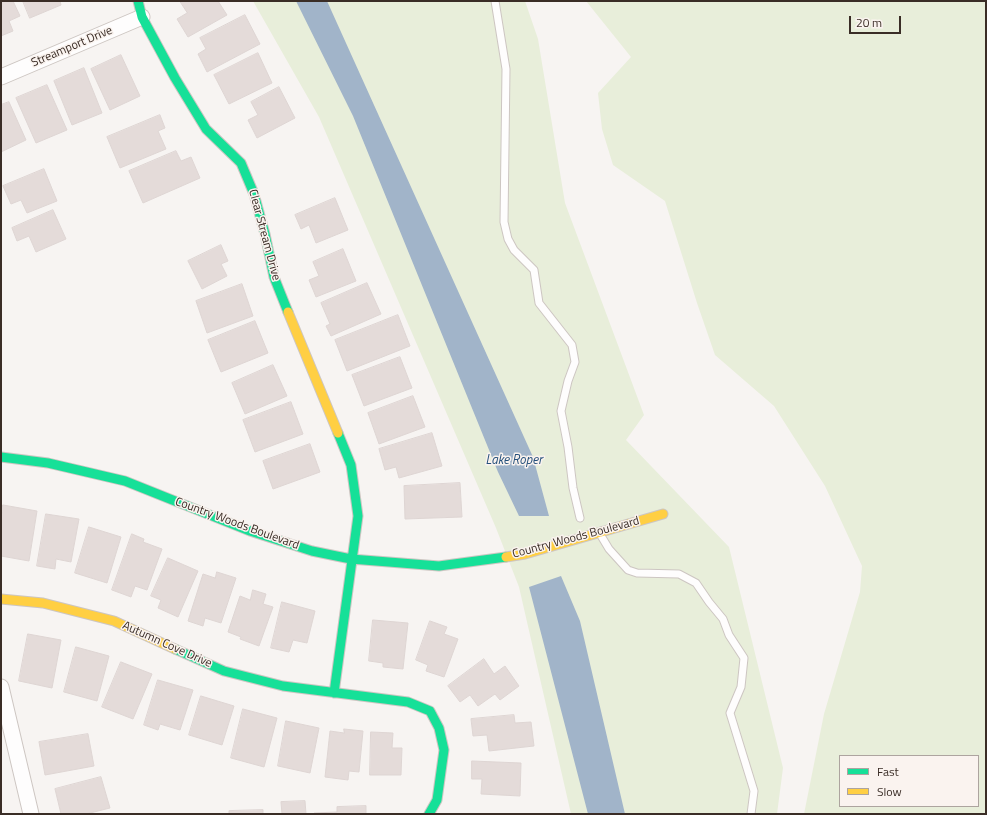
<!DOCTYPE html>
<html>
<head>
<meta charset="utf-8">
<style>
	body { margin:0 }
	#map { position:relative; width:987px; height:815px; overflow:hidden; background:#f7f4f2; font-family:"Titillium Web",sans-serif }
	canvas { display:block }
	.frame { position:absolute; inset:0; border:2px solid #3a2d26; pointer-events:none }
	.legend { position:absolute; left:839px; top:755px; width:140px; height:52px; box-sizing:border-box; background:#faf3ef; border:1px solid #ada49f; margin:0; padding:5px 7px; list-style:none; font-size:12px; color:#3a2d26 }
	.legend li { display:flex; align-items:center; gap:8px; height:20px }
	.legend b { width:20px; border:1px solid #ada49f }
	.scale { position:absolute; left:849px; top:16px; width:52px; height:18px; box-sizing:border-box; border:2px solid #3a2d26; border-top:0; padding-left:5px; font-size:12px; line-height:14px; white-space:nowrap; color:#3a2d26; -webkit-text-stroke:3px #faf3ef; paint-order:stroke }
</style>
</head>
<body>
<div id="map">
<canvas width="987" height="815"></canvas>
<div class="frame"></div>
<ul class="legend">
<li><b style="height:5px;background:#16e098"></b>Fast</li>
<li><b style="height:5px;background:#ffcf43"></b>Slow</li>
</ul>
<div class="scale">20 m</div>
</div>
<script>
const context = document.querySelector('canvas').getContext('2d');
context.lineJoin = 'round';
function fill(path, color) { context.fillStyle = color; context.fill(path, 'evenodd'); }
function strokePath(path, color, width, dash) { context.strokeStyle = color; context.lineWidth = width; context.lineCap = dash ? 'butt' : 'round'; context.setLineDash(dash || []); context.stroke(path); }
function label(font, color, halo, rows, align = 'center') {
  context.font = font + ' "Titillium Web",sans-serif'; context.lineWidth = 3; context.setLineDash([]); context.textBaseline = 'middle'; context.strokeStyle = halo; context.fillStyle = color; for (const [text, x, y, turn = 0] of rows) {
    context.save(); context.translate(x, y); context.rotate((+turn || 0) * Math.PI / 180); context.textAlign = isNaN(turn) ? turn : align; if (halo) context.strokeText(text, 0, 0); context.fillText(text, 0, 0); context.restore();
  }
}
const green = new Path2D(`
	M253,1H525L538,39L565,203L644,415L626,440L729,547L783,768L777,814H571L519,587L496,528L319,117Z
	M586,1H986V814H804L824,714L860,592L862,566L825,486L774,406L715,355L697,303L665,201L613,165L602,129L598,93L631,57ZM840,756H978V806H840Z`);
const water = new Path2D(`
	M296,1H327L533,457L549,516H519L498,472L353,116Z
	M561,576L580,621L625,814H588L529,587Z`);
const building = new Path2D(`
	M1,1H13L20,16L9,21L13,31L1,36Z
	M23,1H60L61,5L30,18Z
	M180,1H218L227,15L188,37L177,19L187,13Z
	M245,15L260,44L207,72L198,54L206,49L200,38Z
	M258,53L272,83L229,104L214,75Z
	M121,55L140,96L110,110L91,69Z
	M84,68L102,113L72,125L54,81Z
	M47,85L67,130L36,143L16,98Z
	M279,87L295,118L257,138L248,120L258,115L251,102Z
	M9,102L26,140L1,152V105Z
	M160,115L165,128L158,131L166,149L120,168L107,137Z
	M176,151L181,161L191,157L200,178L143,203L129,171Z
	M44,169L57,201L27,213L21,200L11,204L3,186Z
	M335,198L348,230L316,243L309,225L301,229L295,215Z
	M53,210L66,239L36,252L29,236L17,241L12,228Z
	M221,245L228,261L221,264L227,276L202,289L188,261Z
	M343,249L356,281L316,297L309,280L319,276L313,262Z
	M367,283L381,314L331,336L326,326L330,324L321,303Z
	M242,284L253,316L207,333L196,301Z
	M398,315L410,346L347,371L335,340Z
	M255,321L268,353L221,372L208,340Z
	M400,357L412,388L364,406L352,375Z
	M273,365L287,396L245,414L232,383Z
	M413,396L425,427L379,444L368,413Z
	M291,402L303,434L255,452L243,420Z
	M432,433L442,466L399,478L396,467L385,470L379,449Z
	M310,444L320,472L273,489L263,461Z
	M460,483L462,517L405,519L404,486Z
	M3,505L37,511L29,561L1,556V519Z
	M46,514L79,519L71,562L56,559L55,569L37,566Z
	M89,527L121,537L107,583L75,573Z
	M132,534L144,539L143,542L162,549L147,590L135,586L131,597L112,590Z
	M168,558L198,571L178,617L158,608L161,600L151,596Z
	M217,572L236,578L221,623L205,618L203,626L188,621L203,574L215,578Z
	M253,590L266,594L263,604L273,607L259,646L240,639L241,637L228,632L240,596L250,600Z
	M282,602L315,611L307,643L293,640L289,652L271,648Z
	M373,620L408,623L403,669L383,667V663L369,661Z
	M430,621L447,627L444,634L458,639L444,677L426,671L428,665L416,660Z
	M28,634L61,640L52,688L19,681Z
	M76,647L109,656L97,701L64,692Z
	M484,659L494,674L505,666L519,686L500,700L495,694L478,706L470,695L460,702L448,686Z
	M121,662L152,674L133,719L102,707Z
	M158,680L193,690L180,730L160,724L158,730L144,725Z
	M201,696L234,706L222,745L189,735Z
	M243,709L277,718L264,767L231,758Z
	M514,715L515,723L531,722L534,746L489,751L487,735L473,736L471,719Z
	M286,721L319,728L310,773L278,766Z
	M344,729L363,731L359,772L349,771L348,780L325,777L330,731L344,733Z
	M371,732L393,733L392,748H402L401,775H370Z
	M88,734L94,766L45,775L39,742Z
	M472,761L521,763L520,796L481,794L482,779H472Z
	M101,777L110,808L86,814H61L55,789Z
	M305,801L306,814H282L281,802Z
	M366,806V814H314V813L337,812V807Z
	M263,810V814H229V811Z`);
const lane = new Path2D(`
	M495,1L506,69L504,222L508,239L514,250L534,270L539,303L572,345L575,362L568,381L561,411L568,447L573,488L580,518
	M600,534L609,549L628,570L637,573L679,574L696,583L709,602L723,619L729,635L744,658L741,687L730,713L754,791L751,814`);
const street = new Path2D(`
	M1,77L142,17
	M1,687L31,814`);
const fast = new Path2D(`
	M138,1L142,17L175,78L206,129L241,163L254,194L265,234L274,277L288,312
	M1,457L48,463L125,481L250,531L312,551L351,559L439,566L506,557
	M175,649L224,671L283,686L408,702L430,711L439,728L444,750L437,800L429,814
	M334,693L358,516L351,465L338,433`);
const slow = new Path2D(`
	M288,312L338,433
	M506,557L525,554L663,514
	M1,599L43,603L114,621L175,649`);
const streetNames = [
	["Streamport Drive",72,47,-23],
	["Clear Stream Drive",264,235,75],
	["Country Woods Boulevard",237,524,20],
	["Country Woods Boulevard",576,538,-15],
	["Autumn Cove Drive",167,645,24]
];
const waterNames = [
	["Lake Roper",514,461]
];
fill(green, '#e8eeda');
fill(water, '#a1b4c9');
fill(building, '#e4dbd9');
strokePath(building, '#ded5d3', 1);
strokePath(lane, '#cdc6c2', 9);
strokePath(street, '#cdc6c2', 17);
strokePath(fast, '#cdc6c2', 11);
strokePath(slow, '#cdc6c2', 11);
strokePath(lane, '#fefdfd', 7);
strokePath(street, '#fefdfd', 15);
strokePath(fast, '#16e098', 9);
strokePath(slow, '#ffcf43', 9);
label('12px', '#3a2d26', '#faf3ef', streetNames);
label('italic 13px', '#25507b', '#faf3ef', waterNames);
</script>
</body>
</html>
